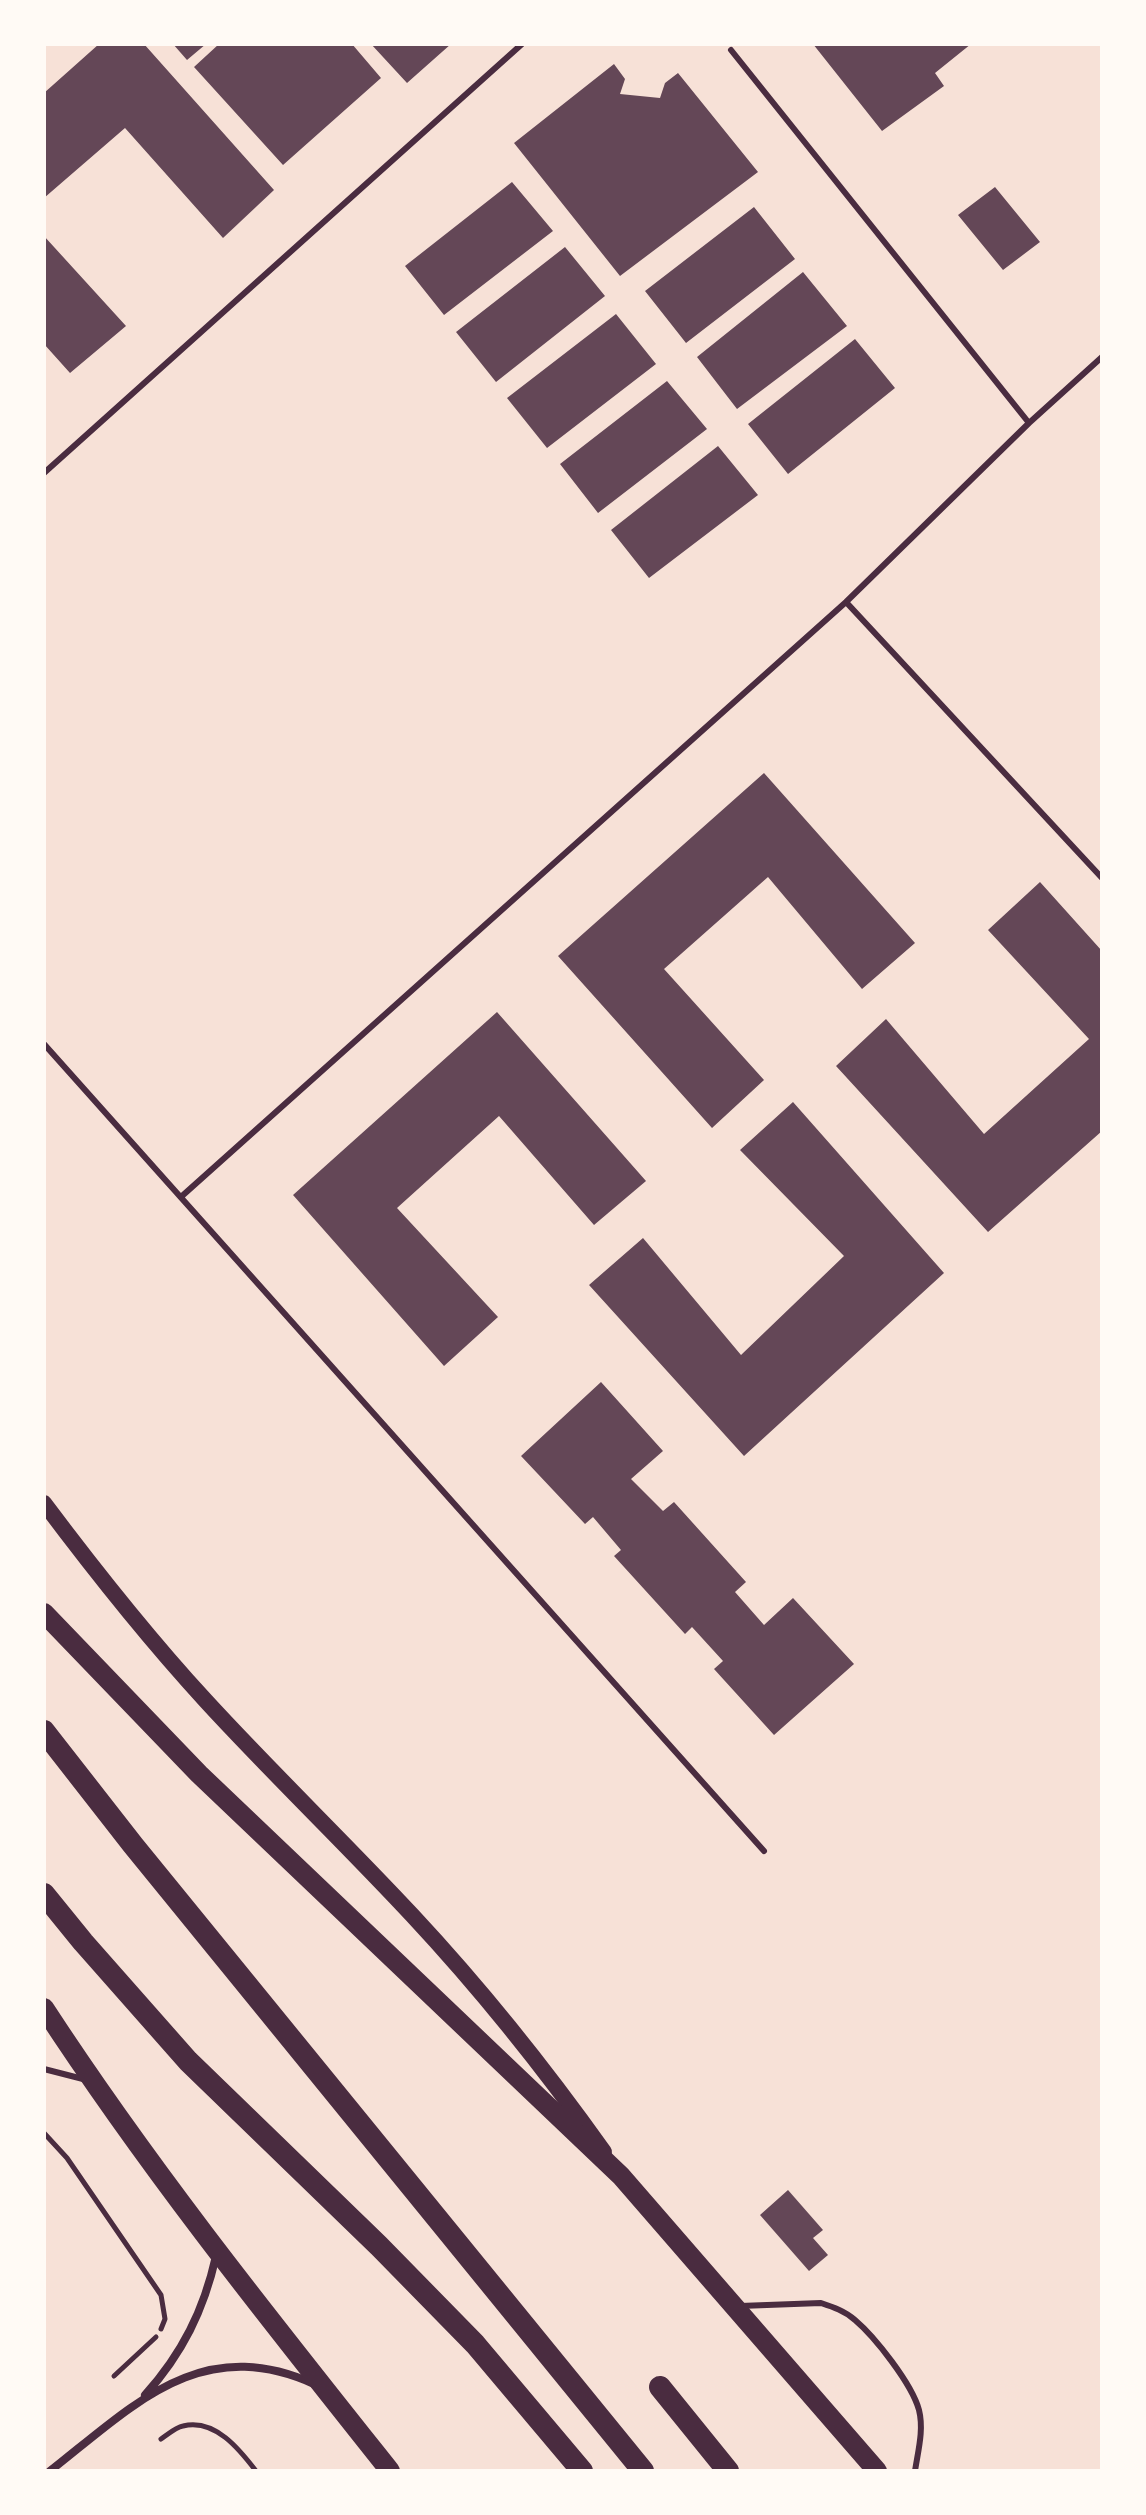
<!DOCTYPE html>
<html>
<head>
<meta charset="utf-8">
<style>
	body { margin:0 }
	#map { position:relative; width:1146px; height:2515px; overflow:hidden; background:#f7e1d7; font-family:Barlow,sans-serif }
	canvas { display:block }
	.frame { position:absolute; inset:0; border:46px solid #fffaf5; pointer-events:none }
</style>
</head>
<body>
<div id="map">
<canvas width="1146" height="2515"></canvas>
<div class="frame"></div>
</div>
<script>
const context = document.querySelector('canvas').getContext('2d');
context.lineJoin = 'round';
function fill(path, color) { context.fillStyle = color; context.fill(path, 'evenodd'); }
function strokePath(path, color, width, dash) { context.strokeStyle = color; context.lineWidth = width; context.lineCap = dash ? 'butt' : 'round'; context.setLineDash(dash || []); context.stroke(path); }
const building = new Path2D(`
	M99,44H144L274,190L223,238L125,128L44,198V93Z
	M173,44H206L187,60Z
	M219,44H352L381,78L283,165L194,67Z
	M371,44H451L407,83Z
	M813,44H971L935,73L944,86L882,131Z
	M614,64L625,79L620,94L660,98L665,83L678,73L758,172L620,276L514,143Z
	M512,182L553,231L444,315L405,266Z
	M995,187L1040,242L1003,270L958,215Z
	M754,207L795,259L686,343L645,291Z
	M44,236L126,326L70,373L44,344Z
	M565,247L605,296L496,382L456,332Z
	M803,272L847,326L737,409L697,357Z
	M616,314L656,364L547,448L507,398Z
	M855,339L895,388L788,474L748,424Z
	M667,381L707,429L598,513L560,464Z
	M718,446L758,495L649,578L611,530Z
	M764,773L915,943L862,989L768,877L664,969L764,1080L712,1128L558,956Z
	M1040,882L1102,951V1131L988,1232L836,1066L886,1019L984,1134L1089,1039L988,930Z
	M497,1012L646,1181L594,1225L499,1116L397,1208L498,1317L444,1366L293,1195Z
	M793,1102L944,1273L744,1456L589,1285L643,1238L741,1355L844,1256L740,1150Z
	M601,1382L663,1451L631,1479L663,1511L674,1502L746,1582L735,1592L764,1625L793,1598L854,1664L774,1735L714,1669L723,1661L692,1627L685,1634L614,1556L621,1550L593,1517L585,1524L521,1456Z
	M788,2190L823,2230L813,2238L828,2255L809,2271L760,2215Z`);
const path = new Path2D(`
	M44,2133L67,2158L161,2295L165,2319L161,2329
	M114,2376L156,2337
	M161,2439C167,2435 176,2427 183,2426C215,2418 240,2450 256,2471`);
const service = new Path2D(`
	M731,50L1029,423
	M44,473L522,44
	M846,602L1102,878
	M44,1044L764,1851
	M182,1196L846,602L1029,423L1102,357
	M44,2069L83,2079
	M740,2306L821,2303C833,2307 845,2311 855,2320C875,2337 912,2384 919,2410C924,2430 918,2451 915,2471`);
const minor = new Path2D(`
	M145,2395C182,2354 204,2310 216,2256
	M50,2471C134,2405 201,2333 314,2384`);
const secondary = new Path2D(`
	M44,1503C95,1571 148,1638 206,1701C273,1774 345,1843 412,1915C482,1990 545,2069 604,2152`);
const primary = new Path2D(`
	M44,1613L199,1774L621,2176L877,2471
	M44,2008C149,2169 270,2320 390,2471`);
const trunk = new Path2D(`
	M44,1731L133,1845L643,2471
	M44,1894L83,1942L188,2061L379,2246L475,2344L582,2471
	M660,2387L728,2471`);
fill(building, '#644757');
strokePath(path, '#4a2c40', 5);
strokePath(service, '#4a2c40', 6);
strokePath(minor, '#4a2c40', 8);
strokePath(secondary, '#4a2c40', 16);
strokePath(primary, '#4a2c40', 20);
strokePath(trunk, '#4a2c40', 22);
</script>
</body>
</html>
